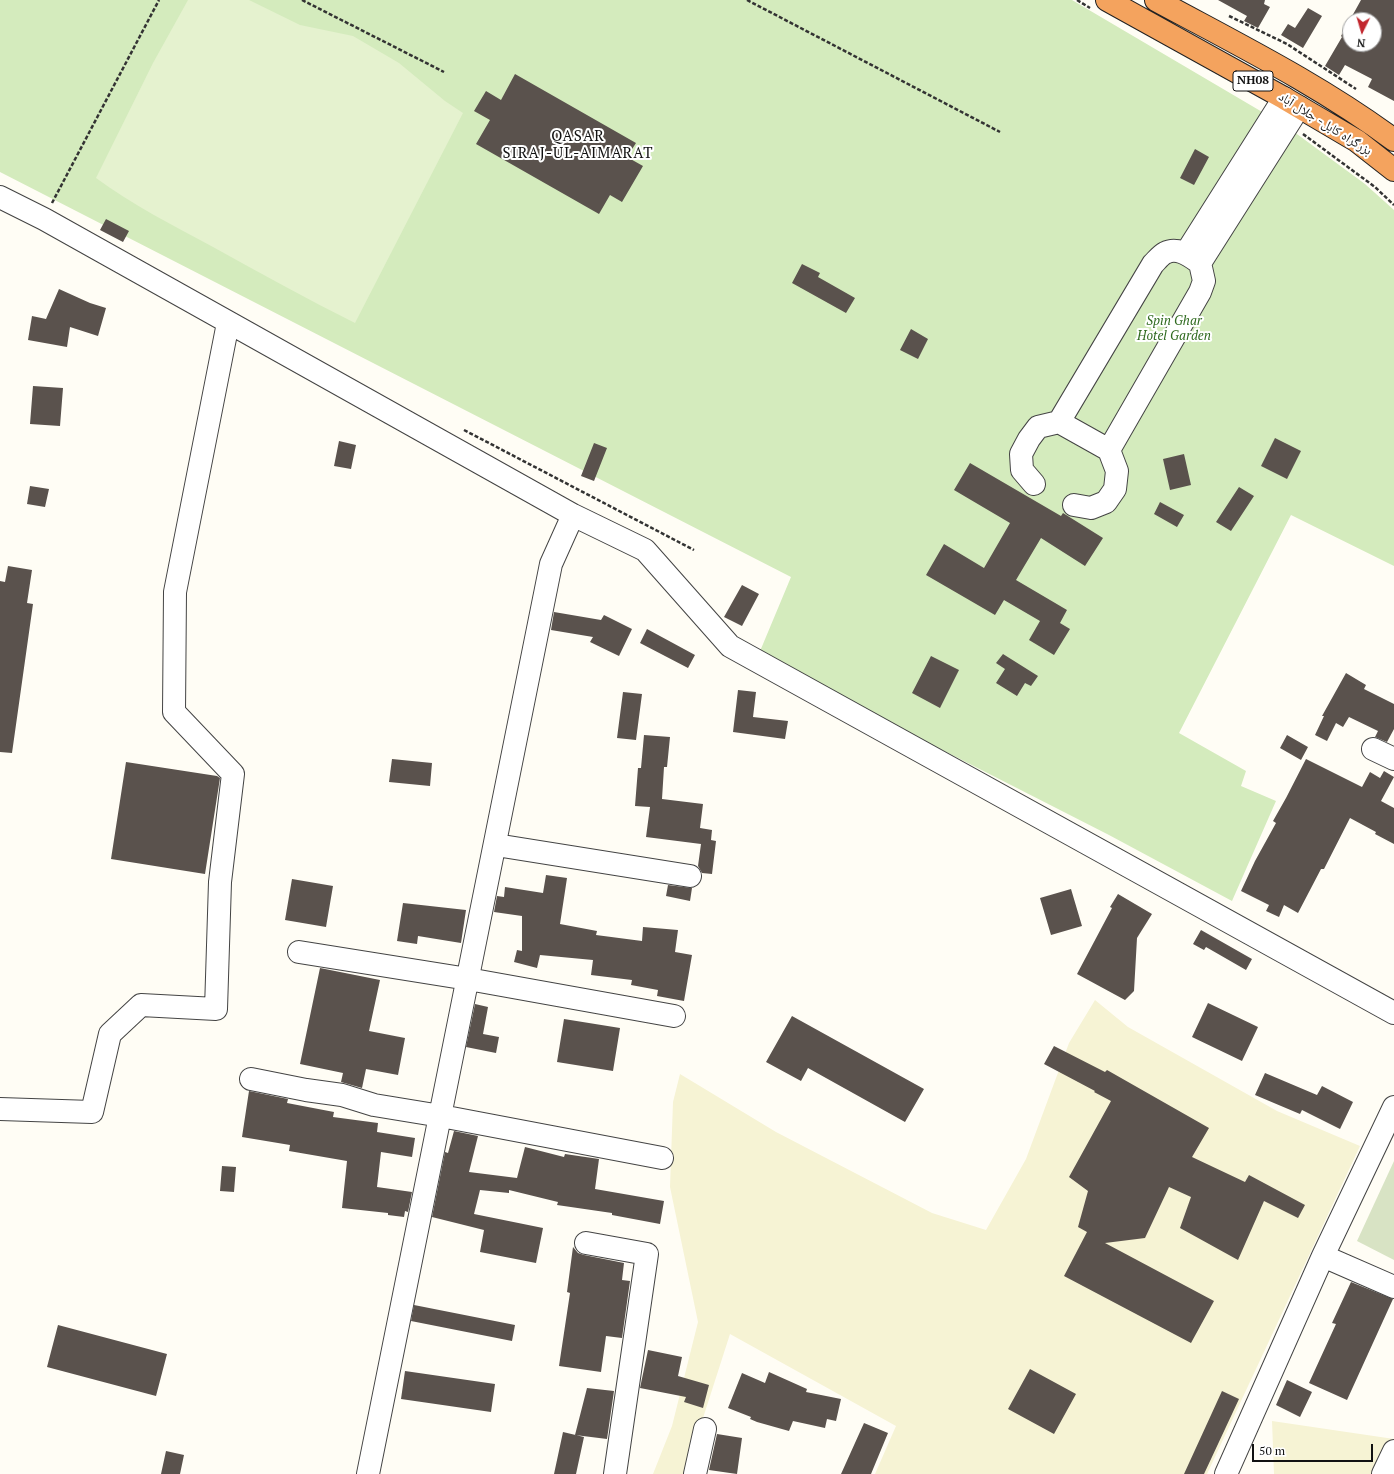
<!DOCTYPE html>
<html>
<head>
<meta charset="utf-8">
<style>
	body { margin:0 }
	#map { position:relative; width:1394px; height:1474px; overflow:hidden; background:#fffdf5; font-family:"PT Serif",serif }
	canvas { display:block }
	.north { position:absolute; left:1342px; top:12px; width:40px; height:40px; box-sizing:border-box; background:#fff; border:1px solid #a0a0a0; border-radius:50%; rotate:185deg; font-size:11px; font-weight:700; line-height:16px; text-align:center; color:#111 }
	.north::after { content:''; display:block; margin:auto; width:14px; height:18px; background:#c2272e; clip-path:polygon(50% 0,100% 100%,50% 72%,0 100%) }
	.scale { position:absolute; left:1252px; top:1444px; width:121px; height:18px; box-sizing:border-box; border:2px solid #111; border-top:0; padding-left:5px; font-size:12px; line-height:14px; white-space:nowrap; color:#111; -webkit-text-stroke:3px #fff; paint-order:stroke }
</style>
</head>
<body>
<div id="map">
<canvas width="1394" height="1474"></canvas>
<div class="north">N</div>
<div class="scale">50 m</div>
</div>
<script>
const context = document.querySelector('canvas').getContext('2d');
context.lineJoin = 'round';
function fill(path, color) { context.fillStyle = color; context.fill(path, 'evenodd'); }
function strokePath(path, color, width, dash) { context.strokeStyle = color; context.lineWidth = width; context.lineCap = dash ? 'butt' : 'round'; context.setLineDash(dash || []); context.stroke(path); }
function label(font, color, halo, rows, align = 'center') {
  context.font = font + ' "PT Serif","Noto Naskh Arabic",serif'; context.lineWidth = 4; context.setLineDash([]); context.textBaseline = 'middle'; context.strokeStyle = halo; context.fillStyle = color; for (const [text, x, y, turn = 0] of rows) {
    context.save(); context.translate(x, y); context.rotate((+turn || 0) * Math.PI / 180); context.textAlign = isNaN(turn) ? turn : align; if (halo) context.strokeText(text, 0, 0); context.fillText(text, 0, 0); context.restore();
  }
}
const farmland = new Path2D(`
	M1095,1000L1128,1027L1277,1111L1360,1146L1207,1474H875L896,1426L730,1334L685,1474H653L672,1426L698,1322L670,1187L673,1102L680,1074L776,1132L932,1213L986,1230L1026,1159L1069,1043Z
	M1272,1421L1394,1439V1446L1380,1474H1274Z`);
const green = new Path2D(`
	M0,0H1072L1286,126L1365,184L1394,210V566L1291,515L1179,733L1246,771L1241,786L1276,801L1232,901L1109,835L758,656L791,577L0,172Z`);
const cemetery = new Path2D(`
	M1394,1161V1260L1357,1241Z`);
const pitch = new Path2D(`
	M188,0H249L300,25L353,36L399,63L445,101L463,113L355,323C307,299 260,273 213,247C174,226 131,204 96,178L153,63Z`);
const building = new Path2D(`
	M1218,0H1265L1264,4L1270,7L1258,28L1244,21L1247,16Z
	M1361,0H1394V101L1368,87L1372,79L1345,65L1339,75L1325,66L1342,37L1341,36ZM1350,20H1374V44H1350Z
	M1308,8L1322,16L1303,48L1281,35L1288,24L1295,28Z
	M515,74L636,143L627,157L643,166L622,202L610,195L599,214L476,144L490,120L474,111L486,91L501,100Z
	M1195,149L1209,157L1194,185L1180,178Z
	M106,219L129,231L123,242L100,230Z
	M802,264L820,273L818,277L855,298L846,313L792,283Z
	M59,289L90,303L106,308L98,336L70,327L67,347L28,340L32,316L46,319Z
	M911,329L928,339L918,359L900,350Z
	M33,386L63,388L60,426L30,424Z
	M1275,438L1301,451L1287,479L1261,466Z
	M339,441L356,445L351,469L334,466Z
	M594,443L607,448L594,481L581,476Z
	M1184,454L1191,485L1170,490L1163,459Z
	M970,463L1061,516L1063,513L1103,538L1085,566L1041,538L1016,580L1067,610L1060,623L1070,629L1054,655L1029,640L1040,621L1004,600L995,615L926,575L944,544L984,568L1010,523L954,490Z
	M30,486L49,489L45,507L27,504Z
	M1239,487L1254,496L1231,531L1216,522Z
	M1160,502L1184,515L1177,527L1154,514Z
	M8,566L32,570L27,603L33,604L12,753L0,752V581L5,582Z
	M742,585L759,594L742,626L724,617Z
	M554,612L601,620L604,615L632,629L619,656L590,642L593,637L551,630Z
	M647,629L695,655L688,668L640,643Z
	M1003,654L1038,676L1031,686L1025,683L1017,696L996,683L1005,669L996,663Z
	M931,656L959,670L940,708L912,693Z
	M1346,673L1366,685L1364,689L1394,704V729L1387,742L1375,737L1378,731L1349,717L1343,727L1336,723L1327,741L1315,735L1324,716H1322Z
	M738,690L756,692L753,717L788,721L785,739L733,732Z
	M623,692L642,694L636,740L617,738Z
	M644,735L670,737L667,767H664L662,799L703,804L700,828L712,830L711,840L716,841L712,874L702,873L698,866L701,844L646,837L650,807L635,806L638,768H641Z
	M1287,735L1308,747L1301,760L1280,748Z
	M392,759L432,763L430,786L389,782Z
	M1306,759L1362,787L1370,772L1380,778L1384,771L1394,777L1381,801L1394,808V844L1375,834L1376,832L1350,818L1324,869H1321L1298,913L1284,905L1279,917L1266,911L1269,905L1241,891L1255,861L1276,823L1273,821L1286,798Z
	M126,762L217,776L220,778L205,874L111,859Z
	M546,875L567,878L560,924L597,931L596,935L642,941L643,927L678,930L675,952L692,955L684,1001L657,996L658,990L631,985L632,980L591,975L593,960L540,955L537,968L514,962L517,950L522,951V916L494,912L497,896L504,897L505,887L543,893Z
	M292,879L333,886L326,927L285,920Z
	M668,885L692,888L690,901L666,896Z
	M1071,889L1082,926L1051,935L1040,898Z
	M1118,894L1152,914L1137,938L1134,991L1125,1000L1077,974L1112,908L1110,907Z
	M403,903L466,910L461,943L418,936L417,944L397,941Z
	M1201,930L1252,959L1246,970L1206,947L1204,950L1193,944Z
	M320,968L380,980L369,1031L405,1038L398,1075L366,1069L362,1088L341,1082L343,1073L300,1064Z
	M1208,1003L1258,1027L1242,1061L1192,1037Z
	M475,1004L488,1007L483,1034L499,1037L496,1053L466,1047Z
	M792,1016L924,1089L905,1122L808,1068L801,1081L766,1062Z
	M564,1019L620,1028L613,1071L557,1062Z
	M1054,1046L1105,1072L1107,1070L1209,1128L1192,1157L1245,1182L1249,1175L1305,1205L1298,1218L1264,1201L1238,1260L1180,1228L1191,1197L1169,1187L1145,1238L1105,1243L1214,1301L1191,1343L1064,1276L1087,1232L1078,1227L1088,1191L1069,1177L1111,1101L1094,1092L1095,1091L1044,1064Z
	M1265,1073L1317,1095L1322,1086L1353,1102L1340,1129L1302,1110L1300,1114L1255,1095Z
	M249,1091L288,1099L287,1103L334,1112L333,1117L378,1123L377,1132L415,1138L412,1157L381,1152L377,1187L412,1192L408,1212L405,1211L404,1217L388,1215V1213L342,1208L347,1161L289,1151L290,1145L242,1137Z
	M454,1131L478,1136L469,1172L517,1178L525,1147L564,1157L565,1154L599,1159L595,1189L664,1201L660,1224L612,1215V1213L557,1205L558,1202L509,1190V1193L480,1190L474,1214L543,1228L536,1263L480,1252L484,1230L432,1217L445,1152L448,1153Z
	M222,1166L236,1167L234,1192L220,1191Z
	M573,1247L578,1253L584,1255L624,1263L622,1280L630,1281L622,1338L606,1336L601,1372L559,1366L570,1293L567,1292Z
	M1351,1282L1393,1299L1347,1400L1309,1383L1336,1324L1332,1323Z
	M414,1305L515,1325L512,1341L411,1321Z
	M58,1325L167,1354L156,1396L47,1367Z
	M648,1350L682,1357L678,1376L709,1385L703,1408L684,1402L686,1397L640,1388Z
	M1030,1369L1076,1394L1054,1434L1008,1409Z
	M405,1371L495,1384L491,1412L401,1399Z
	M769,1372L807,1389L806,1392L841,1399L836,1421L827,1419L825,1428L793,1421L789,1431L757,1422L750,1419L751,1417L728,1408L742,1373L765,1383Z
	M1287,1380L1312,1392L1300,1417L1276,1405Z
	M587,1388L614,1391L607,1439L575,1435Z
	M1222,1391L1239,1399L1204,1474H1184Z
	M864,1423L888,1433L871,1474H841Z
	M563,1432L584,1437L576,1474H554Z
	M717,1434L742,1438L737,1474L709,1470Z
	M166,1451L184,1455L180,1474H161Z`);
const path = new Path2D(`
	M302,0L444,72
	M747,0L1000,132
	M1077,0L1090,8
	M1229,16L1287,44L1356,89
	M1303,134L1375,187L1394,205
	M52,203L159,0
	M464,430L694,550`);
const minor = new Path2D(`
	M0,197L44,219L573,515L645,550L730,646L1394,1013
	M1186,253L1284,98
	M1200,263L1299,107
	M1059,422L1153,264C1157,260 1161,255 1165,253C1178,246 1191,257 1200,263L1204,281L1200,292L1109,450
	M1034,484L1022,470L1021,454L1029,439L1038,427L1059,422L1109,450L1117,471L1115,489L1106,502L1091,508L1074,505
	M1373,749L1394,759
	M496,845L690,876
	M299,952L468,979L674,1016
	M251,1079L306,1090L342,1095L374,1105L441,1116L662,1158
	M0,1109L92,1112L110,1034L141,1005L216,1009L220,882L233,774L174,712L175,592L228,323
	M586,1243L647,1254L615,1474
	M1323,1256L1394,1287
	M368,1474C428,1170 491,868 551,564L573,515
	M695,1474L705,1429
	M1226,1474L1323,1256L1394,1107
	M1383,1474L1394,1451`);
const highway = new Path2D(`
	M1107,0L1284,98L1357,141L1394,170
	M1156,0C1237,44 1320,85 1394,140`);
const shields = [
	[1253,81,40]
];
const shieldNames = [
	["NH08",1253,81]
];
const streetNames = [
	["بزرگراه کابل- جلال آباد",1325,124,32]
];
const parkNames = [
	["Spin Ghar",1174,321],
	["Hotel Garden",1174,336]
];
const quarterNames = [
	["QASAR",578,137],
	["SIRAJ-UL-AIMARAT",578,154]
];
fill(farmland, '#f6f3d4');
fill(green, '#d4ebbd');
fill(cemetery, '#d8e3c4');
fill(pitch, '#e5f2cf');
fill(building, '#5a524d');
strokePath(minor, '#444', 24);
strokePath(highway, '#222', 24);
strokePath(path, '#333', 2.5, [4, 2]);
strokePath(minor, '#fff', 22);
strokePath(highway, '#f4a35e', 22);
for (const [x, y, w] of shields) { const box = new Path2D(); box.roundRect(x - w / 2, y - 10, w, 20, 3); context.fillStyle = '#fff'; context.fill(box); strokePath(box, '#111', 1); }
label('bold 12px', '#111', null, shieldNames);
label('13px', '#111', '#fff', streetNames);
label('italic 13px', '#2f6a1f', '#fff', parkNames);
context.letterSpacing = '1px';
label('15px', '#111', '#fff', quarterNames);
context.letterSpacing = '0px';
</script>
</body>
</html>
